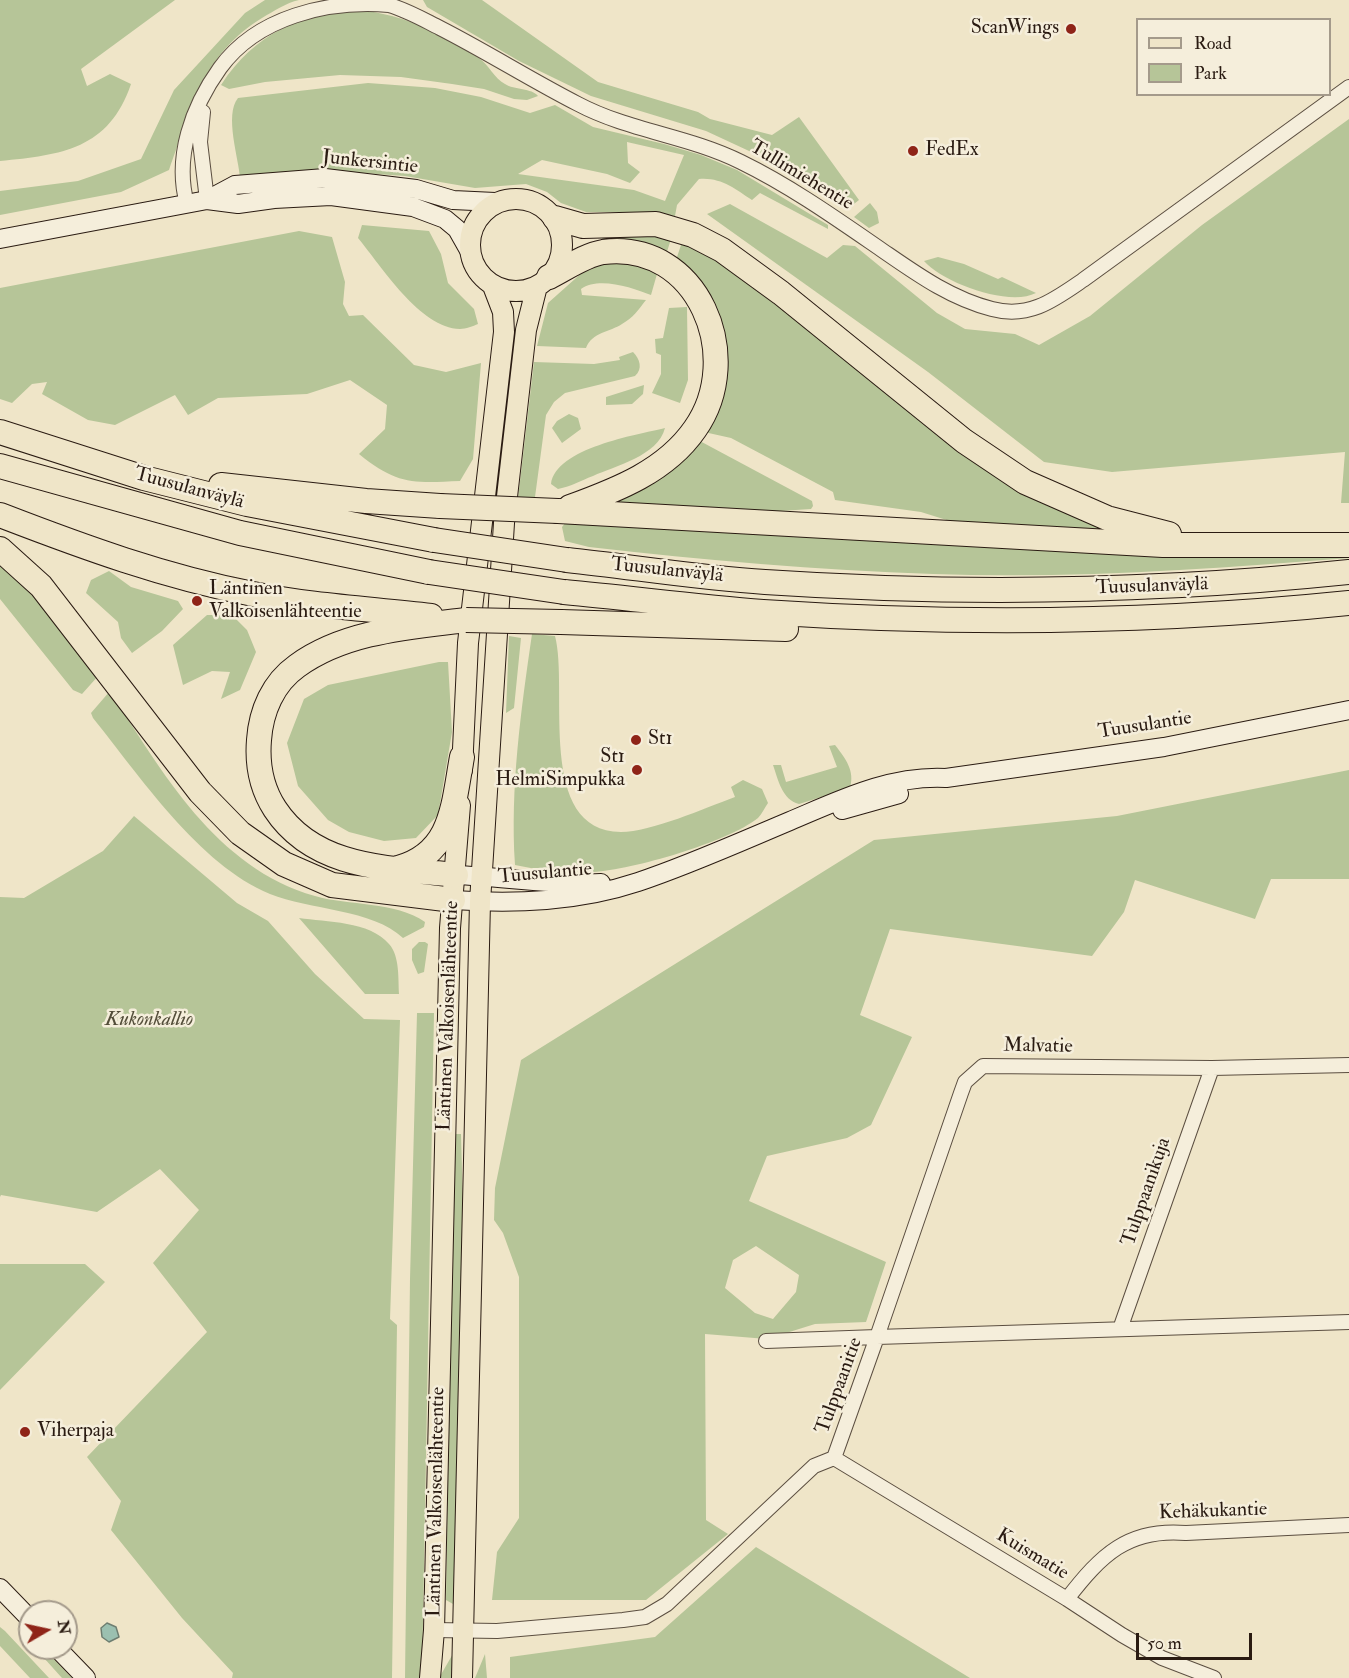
<!DOCTYPE html>
<html>
<head>
<meta charset="utf-8">
<style>
	body { margin:0 }
	#map { position:relative; width:1349px; height:1678px; overflow:hidden; background:#efe5c8; font-family:"IM FELL Double Pica",serif }
	canvas { display:block }
	.legend { position:absolute; left:1136px; top:18px; width:195px; height:78px; box-sizing:border-box; background:#f5eedb; border:2px solid #a49a8b; margin:0; padding:8px 10px; list-style:none; font-size:18px; color:#2a1b12 }
	.legend li { display:flex; align-items:center; gap:12px; height:30px }
	.legend b { width:30px; border:2px solid #a49a8b }
	.north { position:absolute; left:18px; top:1600px; width:60px; height:60px; box-sizing:border-box; background:#f5eedb; border:2px solid #a49a8b; border-radius:50%; rotate:81deg; font-size:16px; font-weight:700; line-height:24px; text-align:center; color:#2a1b12 }
	.north::after { content:''; display:block; margin:auto; width:21px; height:27px; background:#8f2418; clip-path:polygon(50% 0,100% 100%,50% 72%,0 100%) }
	.scale { position:absolute; left:1136px; top:1633px; width:116px; height:27px; box-sizing:border-box; border:3px solid #2a1b12; border-top:0; padding-left:8px; font-size:18px; line-height:21px; white-space:nowrap; color:#2a1b12; -webkit-text-stroke:4px #f5eedb; paint-order:stroke }
</style>
</head>
<body>
<div id="map">
<canvas width="1349" height="1678"></canvas>
<ul class="legend">
<li><b style="height:8px;background:#efe5c8"></b>Road</li>
<li><b style="height:16px;background:#b6c598"></b>Park</li>
</ul>
<div class="north">N</div>
<div class="scale">50 m</div>
</div>
<script>
const context = document.querySelector('canvas').getContext('2d');
context.lineJoin = 'round';
function fill(path, color) { context.fillStyle = color; context.fill(path, 'evenodd'); }
function strokePath(path, color, width, dash) { context.strokeStyle = color; context.lineWidth = width; context.lineCap = dash ? 'butt' : 'round'; context.setLineDash(dash || []); context.stroke(path); }
function label(font, color, halo, rows, align = 'center') {
  context.font = font + ' "IM FELL Double Pica",serif'; context.lineWidth = 5; context.setLineDash([]); context.textBaseline = 'middle'; context.strokeStyle = halo; context.fillStyle = color; for (const [text, x, y, turn = 0] of rows) {
    context.save(); context.translate(x, y); context.rotate((+turn || 0) * Math.PI / 180); context.textAlign = isNaN(turn) ? turn : align; if (halo) context.strokeText(text, 0, 0); context.fillText(text, 0, 0); context.restore();
  }
}
const green = new Path2D(`
	M0,0H175L81,69L87,86L110,74L131,84C109,149 62,155 0,161Z
	M265,0H299C286,3 274,11 262,18C202,55 192,108 169,170L121,192L0,215V191L78,181L141,159L174,90L245,13Z
	M423,0H482L598,82L698,112L710,119L772,135L799,117L859,200L850,207L790,170L706,131L591,96L519,61L427,7Z
	M360,10C404,15 443,33 479,58C489,65 494,78 505,84C514,90 532,88 538,96L527,100L514,99L484,89L452,84L401,77L340,75L265,82L229,89L221,85C255,33 301,13 360,10Z
	M368,83L435,88L481,97L530,113L555,105L593,127L664,144L701,155L737,170L828,225V229L760,193L752,200C735,189 721,177 699,179L677,205L675,216L652,212H586L561,203L547,192L526,184L475,188L405,176L334,171L240,178C239,159 224,115 238,98ZM627,142L684,155L665,201L634,190L518,174L542,160L607,174L630,183L640,172L628,163Z
	M1349,119V503H1341L1345,452L1112,472L1044,462L928,372L707,214L730,204L827,258L843,245L855,246L937,313L965,329L1015,334L1039,345L1090,316L1202,225Z
	M870,203L877,212L879,223L869,228L854,217Z
	M362,225L429,231L441,254L448,283L474,309L478,324C473,326 466,329 460,329C420,328 382,267 358,238Z
	M299,231L332,237L345,282L343,304L349,316L363,315L414,365L446,372L481,363L473,459L460,481C413,483 397,485 359,454L385,429L387,405L350,380L307,394L218,398L188,415L175,395L115,425L88,420L42,394L47,382L32,384L12,403L0,399V288Z
	M644,234L671,239L665,258L603,243L602,236Z
	M682,242L730,267L1121,534L953,522L921,512L835,500L833,492L731,438L704,432L725,381L675,263Z
	M938,257L964,264L998,279L1002,277L1036,293C1009,307 943,283 924,261Z
	M611,262L638,265L657,274L651,295C633,288 599,276 581,289L582,295L646,300C639,309 633,318 622,324C610,332 592,332 586,348L537,346L548,303L585,270Z
	M687,307L688,380L680,403L652,393L661,374V355L656,353L655,339L663,338L669,308Z
	M633,352C640,359 643,369 635,376L565,393L554,402L546,415L535,497L518,498L534,362L594,364L620,360L619,357Z
	M644,385L643,394L632,404L606,405V397Z
	M569,414L578,418L581,429L562,443L552,428L557,421Z
	M665,428C658,456 615,466 593,476C580,481 572,486 558,489L551,484C556,448 636,435 665,428Z
	M698,440L812,501L813,506L811,509L765,512L618,504V500Z
	M566,522L1349,554V558C1211,569 1072,579 933,574C818,570 703,560 589,547L565,541L562,527Z
	M0,564L40,603L99,675L82,694L73,690L0,599Z
	M109,571L131,587L178,601L183,609L162,631L132,653L121,638L118,622L86,593L91,580Z
	M207,615H232L247,630L256,652L240,690L221,699L230,672L212,671L183,685L173,645Z
	M532,634L555,636C569,689 535,831 621,832C651,832 705,808 735,797L731,787L743,780L762,789L768,803C765,807 762,814 758,818C728,842 632,870 593,872C568,874 540,870 515,865C510,788 521,710 532,634Z
	M509,636L521,638L514,708L506,713Z
	M439,662H448L452,732L438,815L416,838L384,841L349,832L328,820L298,786L287,743L304,699L328,685Z
	M110,691C162,772 216,868 315,896C349,906 395,901 425,922L424,927L403,938C373,909 309,910 270,894C199,865 139,775 93,718L91,713Z
	M835,745C846,759 855,771 850,788L799,804C782,800 778,779 773,765H781L786,782L837,767L829,746Z
	M1349,770V879H1271L1255,919L1135,880L1124,912L1092,956L890,929L860,1015L912,1037L871,1125L847,1138L767,1156L749,1201L886,1262L866,1322L815,1324L767,1339L705,1334L706,1520L728,1534L646,1600H492L497,1552L519,1518V1277L503,1233L494,1220L495,1188L521,1060L874,840L1117,816ZM756,1246L799,1275L796,1292L773,1319L755,1313L725,1288L733,1260Z
	M134,816L237,903L268,921L315,974L364,1019L400,1020L390,1319L397,1325L392,1678H232L233,1673L182,1618L111,1530L121,1501L87,1457L207,1332L153,1263L199,1210L160,1169L97,1212L1,1195L0,1197V897L24,898L103,851Z
	M299,918C326,922 370,921 389,944C400,956 398,979 399,994H365Z
	M419,942H425L428,944L424,972L418,974L412,960V949Z
	M417,1013H434L422,1678H405L410,1279Z
	M454,1134H461L463,1208L456,1602L453,1604L446,1600Z
	M0,1264H85L105,1282L0,1390Z
	M756,1547L970,1678H510V1657L655,1637Z
	M0,1627L5,1631L49,1678H30L0,1646Z
	M35,1648H43L72,1678H62Z
	M454,1652V1678H439Z
	M485,1654L487,1678H475Z`);
const water = new Path2D(`
	M107,1623L116,1627L119,1637L109,1642L102,1637L101,1628Z`);
const minor = new Path2D(`
	M203,112L200,142L207,200
	M187,204C174,157 192,107 220,68C257,17 327,0 389,5C407,10 424,20 440,28C487,52 531,80 578,104C629,131 689,136 741,162C790,186 834,217 879,248C914,272 949,298 992,309C1029,319 1054,300 1083,280L1349,87
	M1120,1329L1212,1068
	M766,1341L877,1337L961,1093L965,1082L983,1066L1212,1068L1349,1065
	M834,1458L1067,1599L1122,1635L1162,1658L1214,1678
	M1067,1599C1101,1555 1128,1528 1186,1533L1349,1525
	M434,1630L497,1631L623,1620L645,1617L667,1604L814,1466L834,1458L877,1337L1349,1322`);
const secondary = new Path2D(`
	M207,200L238,204L274,199L331,196L413,207L445,219L457,229L470,252
	M0,239L207,200L235,185L325,178L416,189L453,200L495,202
	M842,810L899,794
	M456,875C504,877 553,885 601,883
	M453,900C515,904 578,902 638,882C689,865 740,842 790,821C840,800 890,775 946,778L1164,747L1349,710
	M0,1588L30,1619
	M57,1648L86,1678`);
const primary = new Path2D(`
	M470 245a46 46 0 1 1 92 0a46 46 0 1 1-92 0Z
	M462,770L468,643L504,332L503,312L493,286
	M430,1678L434,1630L450,928L460,805
	M462,1678L480,902L504,523L526,330L537,286`);
const motorway = new Path2D(`
	M555,218L583,226L656,224L693,235L722,250L781,293L964,441L1025,482L1107,518L1169,534
	M549,277C565,269 585,255 603,252C698,240 746,357 695,429C666,471 617,490 570,507
	M0,432L144,478L247,504L434,540
	M0,466L240,533L429,572
	M221,485L366,501L440,506
	M558,511L1163,545H1349
	M0,515C83,547 165,577 253,594C312,606 372,609 431,616
	M0,549L41,586L200,792L240,833L284,864L332,885L453,900
	M567,560C633,567 699,578 765,582C959,595 1156,592 1349,572
	M564,592C630,598 696,607 763,612C958,625 1154,623 1349,603
	M561,622L786,629
	M398,868C453,853 453,805 462,757
	M456,875C391,868 315,870 275,809C262,789 257,764 259,740C261,711 273,683 297,666C345,631 410,627 466,620`);
const motorwayBridge = new Path2D(`
	M440,506L558,511
	M434,540L567,560
	M429,572L564,592
	M466,620L561,622`);
const markers = [
	[1071,29,6,"#8f2418"],
	[913,151,6,"#8f2418"],
	[197,601,6,"#8f2418"],
	[636,740,6,"#8f2418"],
	[637,770,6,"#8f2418"],
	[25,1432,6,"#8f2418"]
];
const poiNames = [
	["ScanWings",1059,29,"right"],
	["FedEx",925,151],
	["Läntinen",209,590],
	["Valkoisenlähteentie",209,613],
	["St1",648,740],
	["St1",625,758,"right"],
	["HelmiSimpukka",625,781,"right"],
	["Viherpaja",37,1432]
];
const streetNames = [
	["Junkersintie",370,163,6],
	["Tullimiehentie",801,176,31],
	["Tuusulanväylä",189,489,15],
	["Tuusulanväylä",667,571,6],
	["Tuusulanväylä",1152,587,-2],
	["Tuusulantie",1145,726,-9],
	["Tuusulantie",545,874,-5],
	["Läntinen Valkoisenlähteentie",449,1016,-88],
	["Malvatie",1038,1047,1],
	["Tulppaanikuja",1147,1192,-71],
	["Tulppaanitie",840,1386,-70],
	["Läntinen Valkoisenlähteentie",437,1502,-89],
	["Kehäkukantie",1213,1512,-2],
	["Kuismatie",1032,1555,31]
];
const parkNames = [
	["Kukonkallio",149,1021]
];
fill(green, '#b6c598');
fill(water, '#9bc0b0');
strokePath(water, '#6e7e71', 1.5);
strokePath(minor, '#5b4e40', 16);
strokePath(secondary, '#2a1b12', 20);
strokePath(primary, '#2a1b12', 22);
strokePath(motorway, '#2a1b12', 26);
strokePath(minor, '#f5eedb', 14);
strokePath(secondary, '#f5eedb', 18);
strokePath(primary, '#efe5c8', 20);
strokePath(motorway, '#efe5c8', 24);
strokePath(motorwayBridge, '#2a1b12', 26, []);
strokePath(motorwayBridge, '#efe5c8', 24);
for (const [x, y, r, color] of markers) { const dot = new Path2D(); dot.arc(x, y, r, 0, 2 * Math.PI); context.fillStyle = color; context.fill(dot); strokePath(dot, '#f5eedb', 2); }
label('20px', '#2a1b12', '#f5eedb', poiNames, 'left');
label('20px', '#2a1b12', '#f5eedb', streetNames);
label('italic 20px', '#544e3a', '#f5eedb', parkNames);
</script>
</body>
</html>
